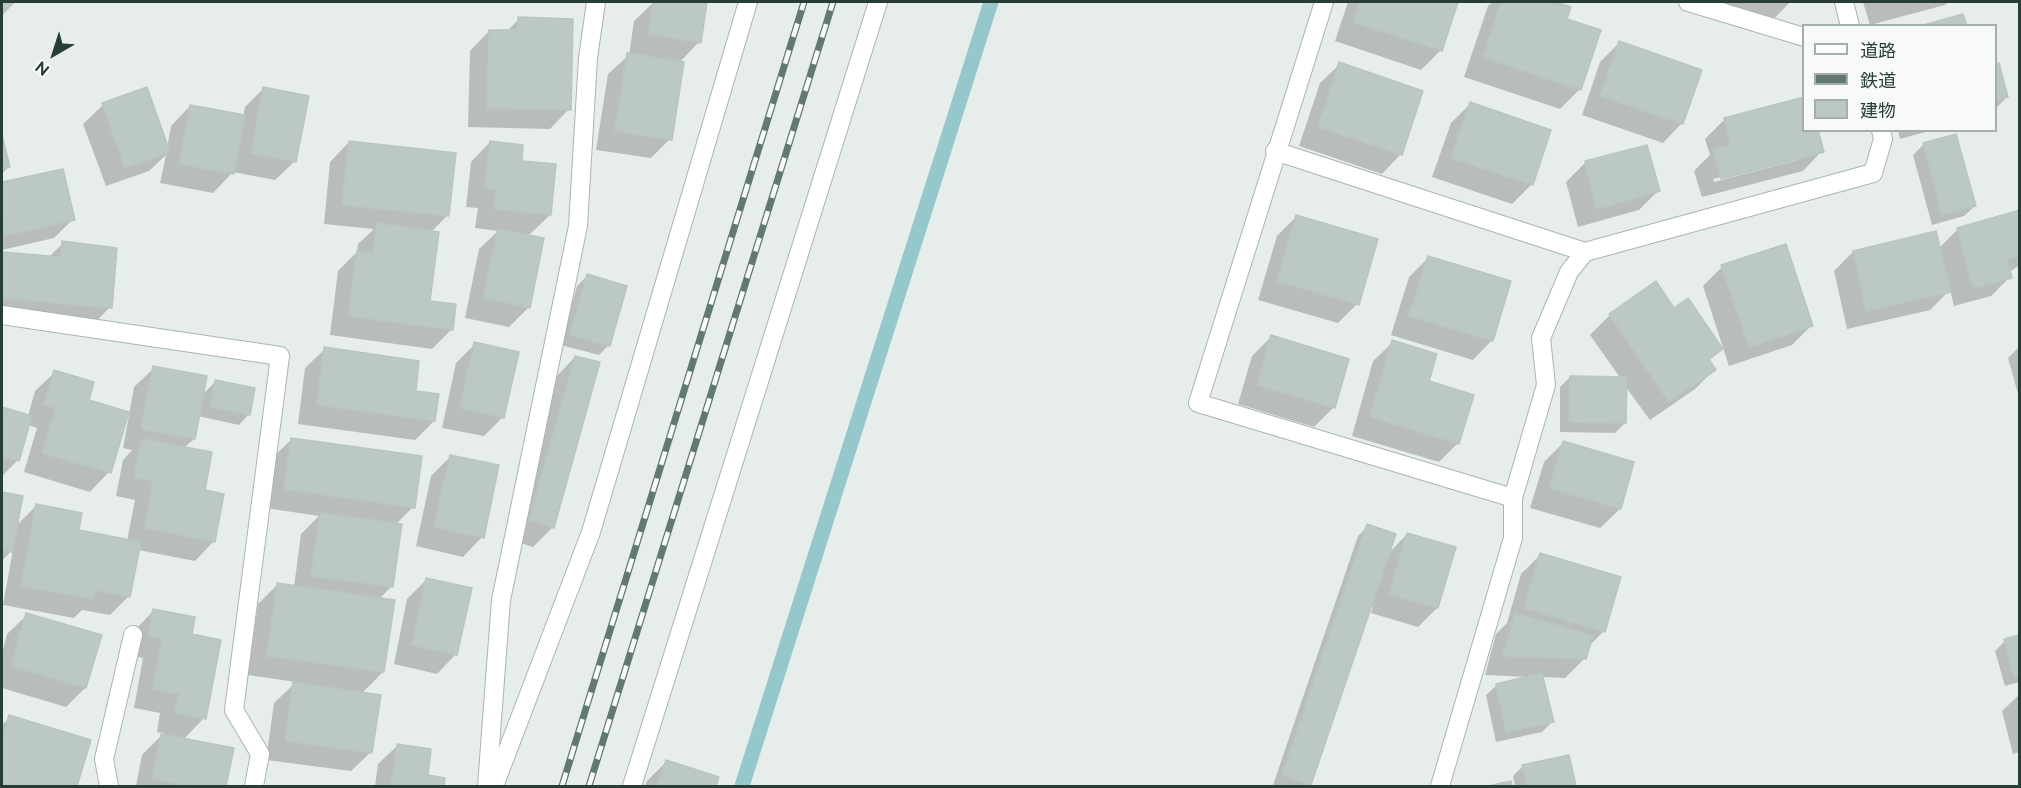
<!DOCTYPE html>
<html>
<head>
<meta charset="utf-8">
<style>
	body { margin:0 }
	#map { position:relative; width:2021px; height:788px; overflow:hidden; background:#e6edea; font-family:Raleway,"Noto Sans JP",sans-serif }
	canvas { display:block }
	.frame { position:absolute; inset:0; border:3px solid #273e36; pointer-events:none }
	.legend { position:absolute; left:1802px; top:24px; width:195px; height:108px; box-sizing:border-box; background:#f7faf8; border:2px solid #a4afaa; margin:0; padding:8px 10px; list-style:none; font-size:18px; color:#273e36 }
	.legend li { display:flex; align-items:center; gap:12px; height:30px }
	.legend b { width:30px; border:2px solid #a4afaa }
	.north { position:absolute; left:24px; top:24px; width:60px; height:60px; -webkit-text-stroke:4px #f7faf8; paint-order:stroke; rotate:219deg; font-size:16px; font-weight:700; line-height:24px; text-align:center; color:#273e36 }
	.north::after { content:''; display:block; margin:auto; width:21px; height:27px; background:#273e36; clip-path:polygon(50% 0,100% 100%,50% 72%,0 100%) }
</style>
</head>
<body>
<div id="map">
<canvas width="2021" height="788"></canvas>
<div class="frame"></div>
<ul class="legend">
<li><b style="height:8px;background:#fff"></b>道路</li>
<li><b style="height:8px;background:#627971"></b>鉄道</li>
<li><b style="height:16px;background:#bcc8c2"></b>建物</li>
</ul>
<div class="north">N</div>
</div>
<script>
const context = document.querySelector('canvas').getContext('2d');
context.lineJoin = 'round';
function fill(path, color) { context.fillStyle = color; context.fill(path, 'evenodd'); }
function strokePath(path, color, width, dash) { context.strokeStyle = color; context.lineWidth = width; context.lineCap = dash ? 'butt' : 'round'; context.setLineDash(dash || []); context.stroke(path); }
const shadow = new Path2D(`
	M654,2H706L699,42L679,63L670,139L651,158L596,150L608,74L629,55L634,21Z
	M1348,2H1456L1441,50L1421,70L1335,41Z
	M1493,2H1550L1569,8L1565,19L1580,89L1560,109L1464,77L1488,6Z
	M1704,2H1790L1769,24Z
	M1863,2H1948L1945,5L1870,25Z
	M519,19L569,109L550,129L468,127L470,51L489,31L506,32Z
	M1619,43L1682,123L1663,143L1582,115L1600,62Z
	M1340,64L1401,154L1382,174L1299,146L1320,83Z
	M1998,65L2007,97L1996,108V66Z
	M264,88L295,161L275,180L233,172L213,193L160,183L166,155L149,171L106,186L83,124L103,105L167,148L171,126L190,106L243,117L245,107Z
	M1804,99V130L1822,151L1803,171L1702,197L1694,171L1710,155L1705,139L1724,120ZM1801,156V159L1714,182L1713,179Z
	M1470,104L1532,184L1512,204L1432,177L1451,123Z
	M1898,130H1933L1900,139Z
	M1955,136L1975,206L1964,216L1932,225L1913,155L1923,145Z
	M2,139L8,167L2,174Z
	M349,142L447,216L431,232L428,302L451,330L432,349L330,335L338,271L357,252L358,244L374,229L324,224L330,162Z
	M490,142L520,162L550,215L528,236V308L509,327L465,318L479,249L498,231L475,228L478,208L466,207L471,162Z
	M1585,163L1658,191L1639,210L1578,227L1566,182Z
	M62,171L73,219L54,238L2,250V184Z
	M2020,212V265L2009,272L2010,277L1991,296L1954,306L1950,290L1930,310L1847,329L1834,271L1853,252L1939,248L1958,229Z
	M1297,216L1357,304L1338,323L1258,300L1277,236Z
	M63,243L110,307L91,327L2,318V253L48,258Z
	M1428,258L1492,340L1473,360L1391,335L1409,277Z
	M1722,267L1811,326L1792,345L1729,366L1703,286Z
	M587,276L609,345L599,355L561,345L577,286Z
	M1655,284L1674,310L1721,349L1709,361L1714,370L1695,389L1650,420L1625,386V423L1615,433L1560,432V387L1570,377L1621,379L1590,335L1609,316Z
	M1271,337L1347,360L1333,408L1314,427L1238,404L1252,356Z
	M1393,342L1427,382L1458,443L1439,462L1352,436L1373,361Z
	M475,344L503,417L484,436L442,428L456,363Z
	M2018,348H2020V401L2008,358Z
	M325,349L414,392L434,421L415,440L298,424L305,368Z
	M575,357L553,527L533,547L511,540L556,377Z
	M154,368L202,395L215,382L249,414L239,425L198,416L194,439L184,448L203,491L214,541L195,561L138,550L129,596L110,615L82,610L74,618L3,605L13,549L2,561V493L21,497L16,526L36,506L77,531L127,541L135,500L116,496L123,460L132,450L123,448L134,387Z
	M55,372L87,401L109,472L90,492L24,472L37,428L28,425L18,460L2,476V408L28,416L35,391Z
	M292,439L413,507L396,524L392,586L379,599L383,672L361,694L371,752L351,771L266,760L274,703L296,682L248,675L258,604L277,585L294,587L301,534L319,516L266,508L272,458Z
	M1563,443L1633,463L1620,509L1600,528L1530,508L1544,462Z
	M451,456L482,537L463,557L416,546L431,476Z
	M1368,526L1388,554L1407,534L1437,608L1418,627L1371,613L1373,607L1370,606L1310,784L1308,786L1273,785L1358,536Z
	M1540,555L1604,631L1588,647L1585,658L1565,678L1542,677L1552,722L1542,732L1496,742L1486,695L1497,685L1530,677L1485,675L1496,634L1507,623L1521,574Z
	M427,579L456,654L437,674L394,664L407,599Z
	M154,610L190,636L204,718L183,740L232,750L225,786H136L142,755L164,733L157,732L160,713L134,708L143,658L130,655L135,630Z
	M27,615L85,688L66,707L2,688V654L7,634Z
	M2020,637V682L2005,686L1995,651L2005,641Z
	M2020,694V752L2013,754L2002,711Z
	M10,717L89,741L76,786H2V725Z
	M398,745L426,777L443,779L442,786H375L378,764Z
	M1568,757L1575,786H1515L1513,776L1523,766Z
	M666,762L717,778L714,786H645L647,781Z`);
const stream = new Path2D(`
	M742,786L991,2`);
const building = new Path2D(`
	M2,2H14L2,15Z
	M653,2H707L701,43L648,34Z
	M1360,2H1458L1442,51L1353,22Z
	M1501,2H1555L1571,7L1567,19L1601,30L1581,90L1483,57Z
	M1963,14L1967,26H1920Z
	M518,17L573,19L571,110L487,108L489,30H518Z
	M1619,41L1702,70L1683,124L1600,96Z
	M627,53L684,62L672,140L615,131Z
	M1339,62L1423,91L1402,155L1318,127Z
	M1999,63L2008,97L1996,100V64Z
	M147,87L170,152L125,168L102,103Z
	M263,87L309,96L296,162L251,153Z
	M1804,97V130H1818L1824,152L1721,179L1713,150L1731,145L1724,118Z
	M1470,102L1551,130L1533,185L1451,158Z
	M190,105L245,115L234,174L179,164Z
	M1956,134L1976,206L1942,215L1923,143Z
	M2,135L10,167L2,169Z
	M349,141L456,153L449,216L342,205Z
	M490,141L523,145L522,161L556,164L551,215L494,209L496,189L484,188Z
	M1647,145L1660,191L1597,209L1585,161Z
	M63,169L75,220L3,236L2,182Z
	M2020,210V256L2007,259L2012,278L1973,288L1957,228Z
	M1296,215L1378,239L1359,305L1277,281Z
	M377,223L439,232L430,301L456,304L453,330L348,316L357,251L373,253Z
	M498,229L544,238L530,308L483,298Z
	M1936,231L1951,292L1866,311L1853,251Z
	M62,241L117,248L112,308L2,298V252L61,257Z
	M1786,244L1813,326L1749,347L1721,265Z
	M1428,256L1511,281L1493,341L1409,316Z
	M587,274L627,286L610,346L570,335Z
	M1656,281L1674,308L1688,298L1723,349L1709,359L1716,370L1669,402L1609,314Z
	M1271,335L1349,359L1335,408L1257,385Z
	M1392,340L1437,354L1429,381L1474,395L1459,444L1370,417Z
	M474,342L519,352L504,418L460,408Z
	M324,347L419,361L416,391L439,394L435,421L317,405Z
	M575,356L600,362L554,528L529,520Z
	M153,366L207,376L195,439L141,429Z
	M54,370L94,382L89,400L129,412L111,473L42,453L56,408L44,405Z
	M1570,376L1627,377L1626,423L1569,422Z
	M215,380L255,388L250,415L210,407Z
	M2,407L32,416L19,461L2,456Z
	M291,438L422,456L415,508L284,489Z
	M142,439L212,452L205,490L224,494L215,542L145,528L153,481L134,477Z
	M1563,441L1634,462L1621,509L1549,488Z
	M450,455L499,465L484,538L434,527Z
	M2,492L23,496L12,552L2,550Z
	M36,504L82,513L79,530L141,542L130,597L96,590L94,599L21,586Z
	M320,513L402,524L393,587L311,576Z
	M1367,524L1396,534L1311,785L1282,775Z
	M1407,533L1456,547L1438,608L1389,594Z
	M1540,553L1621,577L1605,632L1524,608Z
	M426,578L472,588L457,655L412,645Z
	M277,583L395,600L384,672L267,656Z
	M153,609L195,617L192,634L221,640L206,719L175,713L179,694L153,689L162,639L148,636Z
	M26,613L102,635L86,688L11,666Z
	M1515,613L1593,636L1586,659L1503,656Z
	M2020,635V676L2014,677L2004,639Z
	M1542,673L1554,722L1506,732L1496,684Z
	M293,682L381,695L372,753L285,741Z
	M9,715L91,740L77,786H2V741Z
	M161,734L234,748L226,786H191L152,779Z
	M397,744L431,749L428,775L445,778L444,786H391Z
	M1569,755L1576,786H1527L1522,765Z
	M666,760L719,777L716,786H657Z
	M1511,781L1512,786H1488Z`);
const service = new Path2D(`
	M109,786L104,759L133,635`);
const minor = new Path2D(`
	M1324,2L1198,403L1513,498
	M1688,2L1804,37
	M1844,2L1850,26
	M1275,151L1585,252
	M2,315L280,356L234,710L260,754L254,786
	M487,786L501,600L578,226L588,58L596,2
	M494,786L591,532L748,2
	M632,786L878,2
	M1440,786L1513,538V498L1546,385L1541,338L1569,272L1585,252L1873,173L1883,139L1881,130`);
const rail = new Path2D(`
	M562,786L804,2
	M589,786L833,2`);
fill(shadow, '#0003');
strokePath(stream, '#95c8cb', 15);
fill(building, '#bcc8c2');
strokePath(building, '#b9c6c0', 1.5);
strokePath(service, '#a9b5b0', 20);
strokePath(minor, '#a9b5b0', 20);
strokePath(service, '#fff', 18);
strokePath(minor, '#fff', 18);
strokePath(rail, '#627971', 7);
strokePath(rail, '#f7faf8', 4.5, [14]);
</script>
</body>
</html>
